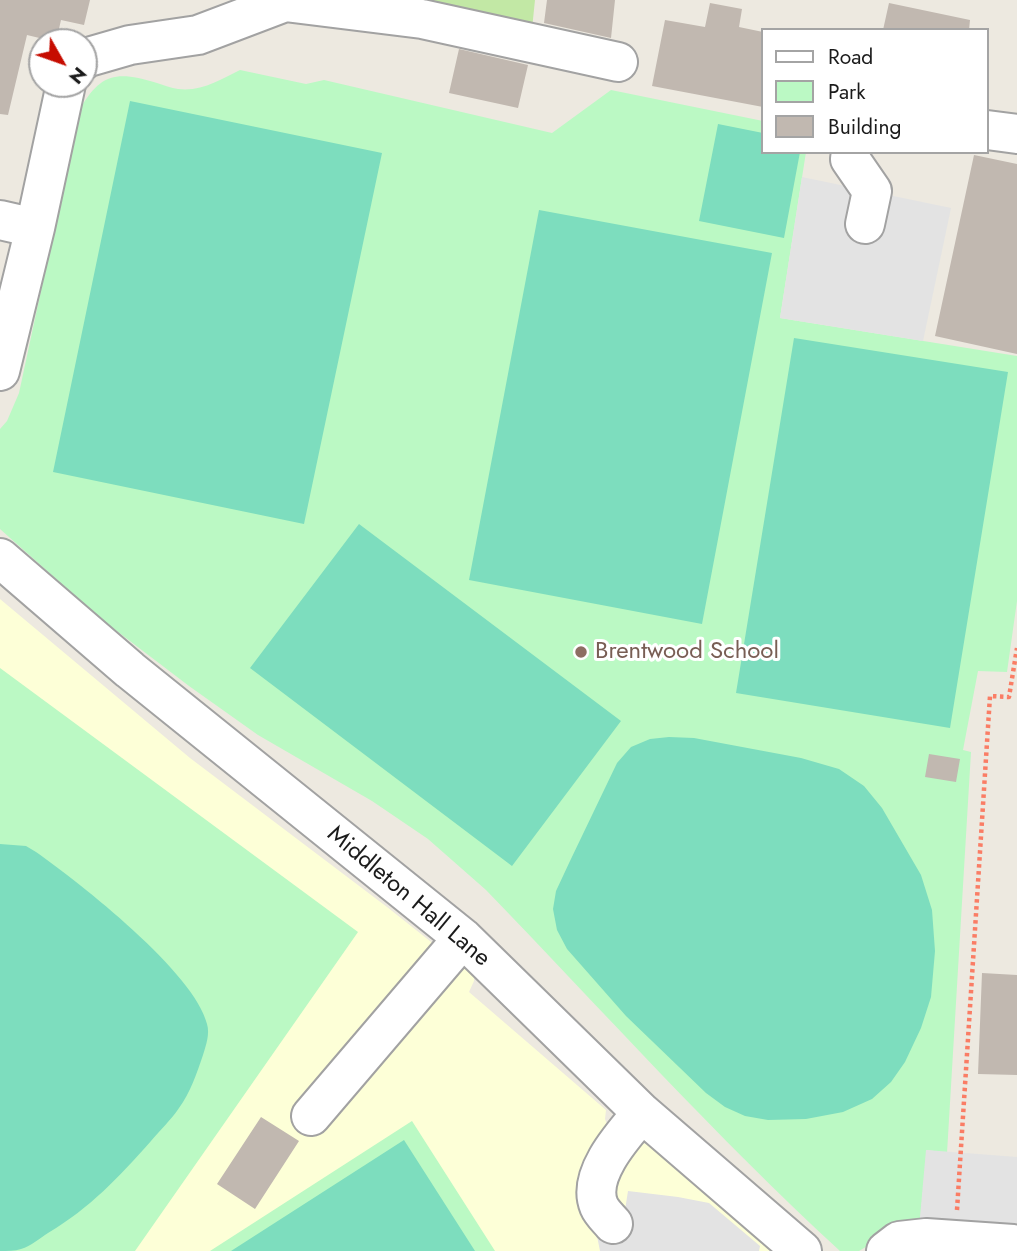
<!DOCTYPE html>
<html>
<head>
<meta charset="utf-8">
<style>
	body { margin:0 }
	#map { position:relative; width:1017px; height:1251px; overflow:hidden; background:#ede9e0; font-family:Jost,sans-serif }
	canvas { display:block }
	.legend { position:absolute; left:761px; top:28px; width:228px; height:126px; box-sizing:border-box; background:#fff; border:2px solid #a4a4a4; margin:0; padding:9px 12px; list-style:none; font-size:21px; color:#1b1b1b }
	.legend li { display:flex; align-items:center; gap:14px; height:35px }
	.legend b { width:35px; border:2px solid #a4a4a4 }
	.north { position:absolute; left:28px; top:28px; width:70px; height:70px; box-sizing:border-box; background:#fff; border:2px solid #a4a4a4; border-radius:50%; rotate:130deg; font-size:19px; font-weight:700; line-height:28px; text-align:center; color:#1b1b1b }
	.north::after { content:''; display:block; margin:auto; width:24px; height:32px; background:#c60c00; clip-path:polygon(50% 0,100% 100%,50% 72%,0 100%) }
</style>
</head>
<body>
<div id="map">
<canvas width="1017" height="1251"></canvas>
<ul class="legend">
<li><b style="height:9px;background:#fff"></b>Road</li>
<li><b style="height:19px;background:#bbf9c4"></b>Park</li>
<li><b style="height:19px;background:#c1b8b0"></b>Building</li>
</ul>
<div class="north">N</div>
</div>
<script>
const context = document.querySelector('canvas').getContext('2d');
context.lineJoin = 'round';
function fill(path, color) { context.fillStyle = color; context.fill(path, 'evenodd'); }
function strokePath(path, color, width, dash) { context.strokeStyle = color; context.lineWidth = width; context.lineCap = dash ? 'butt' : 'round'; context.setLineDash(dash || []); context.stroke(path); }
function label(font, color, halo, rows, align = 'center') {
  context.font = font + ' Jost,sans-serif'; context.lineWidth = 6; context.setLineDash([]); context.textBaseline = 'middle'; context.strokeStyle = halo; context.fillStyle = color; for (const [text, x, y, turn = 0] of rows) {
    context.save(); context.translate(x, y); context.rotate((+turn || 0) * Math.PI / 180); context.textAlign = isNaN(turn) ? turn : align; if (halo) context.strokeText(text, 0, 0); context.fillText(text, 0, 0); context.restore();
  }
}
const education = new Path2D(`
	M0,599L190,758L387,907L474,976V981L469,992L606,1110L605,1119L608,1127L634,1146L647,1143L775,1251H0Z`);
const grass = new Path2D(`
	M434,0H535L532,29L432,10Z`);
const park = new Path2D(`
	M240,70L306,84L324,80L552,133L611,90L763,121V152H806L780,318L1017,356V601L1007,672L978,671L963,750L971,752L947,1153L927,1150L920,1222L874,1242L859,1251H840C716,1137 603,1011 486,890L428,839L372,801L258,735L189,686L101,619L0,529V429L7,421L19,393L80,109C101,72 118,71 157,83C164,85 171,88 178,89C202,92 221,79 240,70Z
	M0,668L358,932L135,1251H0Z
	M412,1121L495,1251H210Z`);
const pitch = new Path2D(`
	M130,101L382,153L304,524L53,472Z
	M718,124L763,133V152H800L784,238L699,221Z
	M539,210L772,253L702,624L469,580Z
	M794,338L1008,372L950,728L736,693Z
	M359,524L621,721L512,866L250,668Z
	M669,737L694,738L801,758L839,769L864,786L882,808L921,875L932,910L935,951L931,997L921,1028L905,1062L891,1082L872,1099L843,1112L806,1119L768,1120L745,1116L725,1107L706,1093L626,1016L567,949L557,930L553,909L556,891L570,861L617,763L631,747L650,739Z
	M0,844L26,846L36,852C80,883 195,973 207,1024C210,1034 206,1045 203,1055C197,1073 190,1093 179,1108C171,1120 160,1130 151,1141C119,1177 90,1208 48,1233C40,1238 31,1246 21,1249C15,1251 7,1251 0,1251Z
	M404,1140L475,1251H231Z`);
const parking = new Path2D(`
	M802,177L951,208L923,341L780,318Z
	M926,1150L1017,1157V1251H917Z
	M628,1191L678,1197L709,1203L760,1246L759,1251H600L596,1231L625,1210Z`);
const building = new Path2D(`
	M0,0H90L84,25L61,20L56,42L27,35L8,115L0,114Z
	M547,0H615L611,38L544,23Z
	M710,3L742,9L739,27L763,32V107L652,86L665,20L705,27Z
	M889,3L970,20L969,30H883Z
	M459,49L528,65L518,108L449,93Z
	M974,155L1017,164V354L935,336Z
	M929,754L960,759L956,782L925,777Z
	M982,973L1017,975V1075L978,1074Z
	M261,1117L299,1141L255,1209L217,1184Z`);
const path = new Path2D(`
	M957,1210L990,696L1009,697L1017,648`);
const minor = new Path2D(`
	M84,60L85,58L130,45L198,35L285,2L422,19L618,62
	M987,130L1017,134
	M851,152L850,159L872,191L865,224
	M0,220L35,228
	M0,371L35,228L66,84
	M0,558L130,670L463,938L642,1113L802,1251
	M311,1116L463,938
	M613,1224C608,1218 602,1213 599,1206C586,1175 624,1134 642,1113
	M886,1251L899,1241L926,1238L1013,1244`);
const markers = [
	[581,652,7,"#8d6e63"]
];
const educationNames = [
	["Brentwood School",595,652]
];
const streetNames = [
	["Middleton Hall Lane",408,897,40]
];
fill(education, '#fdffd7');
fill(grass, '#c2e8a5');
fill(park, '#bbf9c4');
fill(pitch, '#7dddbe');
fill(parking, '#e3e3e3');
fill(building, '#c1b8b0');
strokePath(minor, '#a2a2a2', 42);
strokePath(path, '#fa7d65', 4.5, [3.5, 3.5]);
strokePath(minor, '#fff', 38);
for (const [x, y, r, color] of markers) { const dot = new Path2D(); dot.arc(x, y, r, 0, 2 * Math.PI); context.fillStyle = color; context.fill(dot); strokePath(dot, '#fff', 2.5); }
label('24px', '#785e54', '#fff', educationNames, 'left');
label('24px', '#1b1b1b', '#fff', streetNames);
</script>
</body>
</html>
